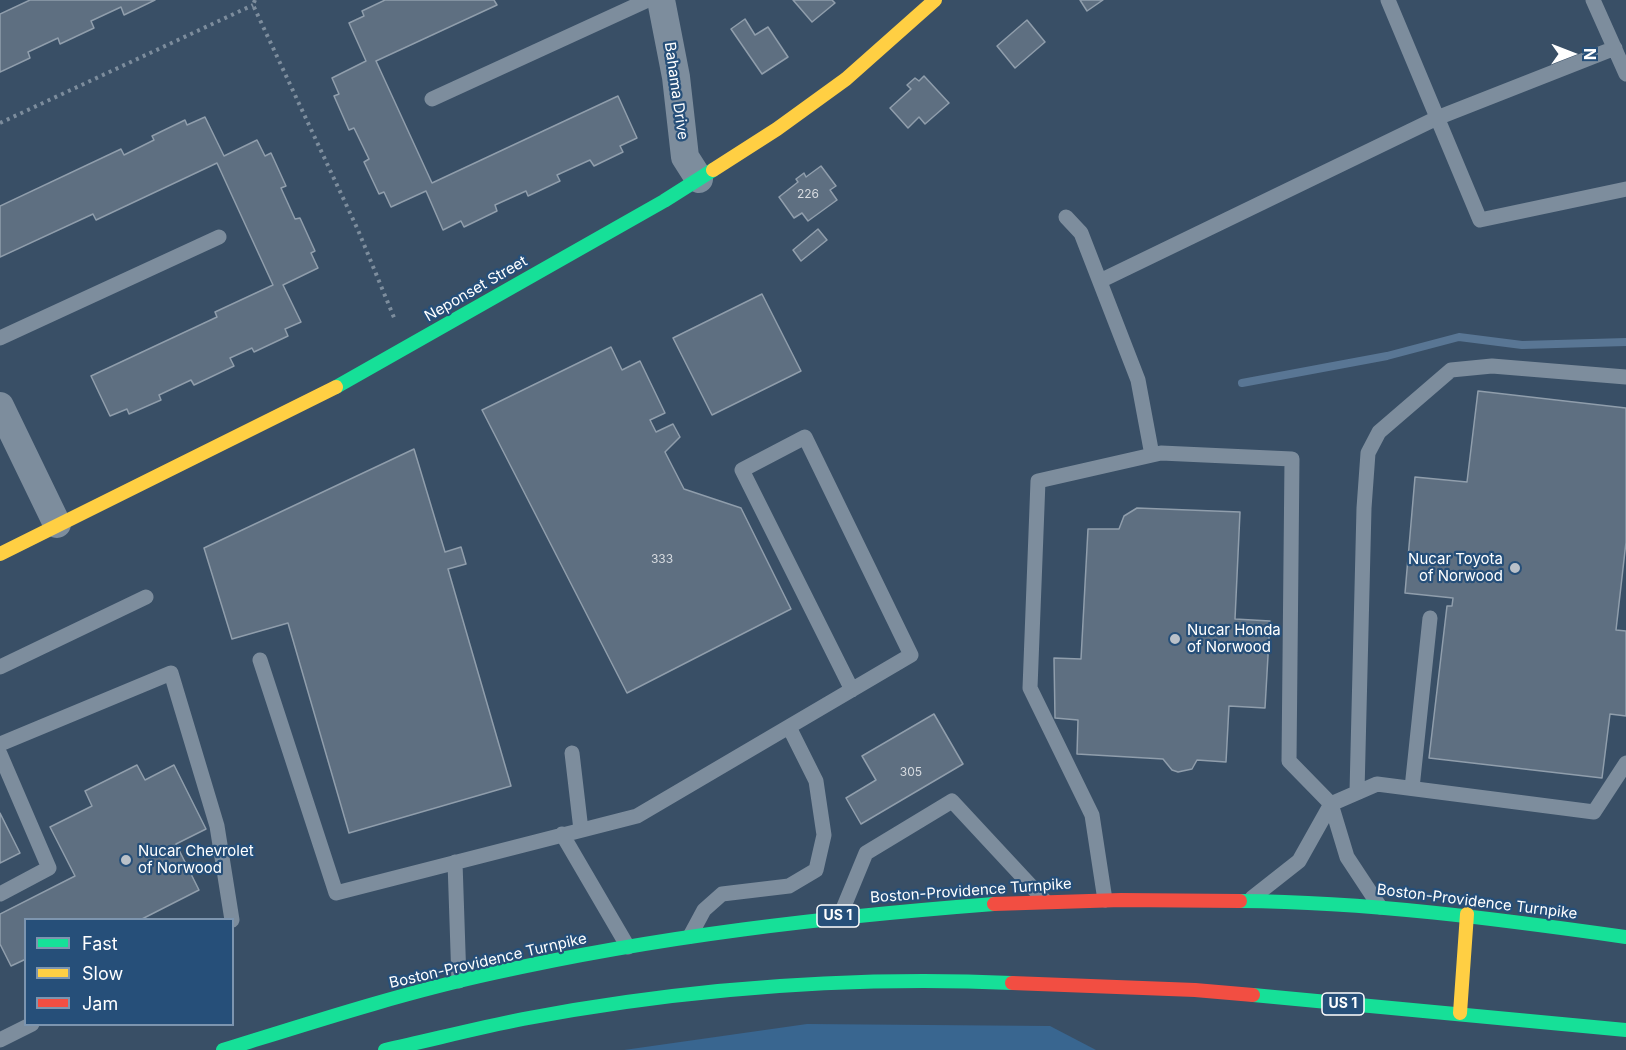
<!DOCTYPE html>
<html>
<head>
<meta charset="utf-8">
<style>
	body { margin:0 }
	#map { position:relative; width:1626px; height:1050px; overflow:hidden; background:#394f66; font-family:Inter,sans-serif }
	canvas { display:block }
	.legend { position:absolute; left:24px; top:918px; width:210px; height:108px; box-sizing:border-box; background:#264f79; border:2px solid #7d95af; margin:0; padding:8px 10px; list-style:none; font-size:18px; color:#fff }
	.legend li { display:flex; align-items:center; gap:12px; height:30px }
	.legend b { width:30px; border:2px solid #7d95af }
	.north { position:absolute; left:1542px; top:24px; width:60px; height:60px; -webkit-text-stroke:4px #264f79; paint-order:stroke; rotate:90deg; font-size:16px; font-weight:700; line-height:24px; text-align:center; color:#fff }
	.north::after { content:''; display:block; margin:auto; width:21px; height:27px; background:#fff; clip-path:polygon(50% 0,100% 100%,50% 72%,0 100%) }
</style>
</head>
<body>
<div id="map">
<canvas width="1626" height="1050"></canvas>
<ul class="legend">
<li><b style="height:8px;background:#16e098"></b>Fast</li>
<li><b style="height:8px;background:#ffcf43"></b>Slow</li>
<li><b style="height:8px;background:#f24e42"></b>Jam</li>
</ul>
<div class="north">N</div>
</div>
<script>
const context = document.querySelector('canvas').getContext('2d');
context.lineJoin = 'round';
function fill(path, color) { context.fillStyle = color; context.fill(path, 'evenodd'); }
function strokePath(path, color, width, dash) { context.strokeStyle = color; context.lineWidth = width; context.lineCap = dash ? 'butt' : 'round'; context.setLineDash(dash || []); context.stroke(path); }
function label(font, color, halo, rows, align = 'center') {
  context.font = font + ' Inter,sans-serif'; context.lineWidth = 4.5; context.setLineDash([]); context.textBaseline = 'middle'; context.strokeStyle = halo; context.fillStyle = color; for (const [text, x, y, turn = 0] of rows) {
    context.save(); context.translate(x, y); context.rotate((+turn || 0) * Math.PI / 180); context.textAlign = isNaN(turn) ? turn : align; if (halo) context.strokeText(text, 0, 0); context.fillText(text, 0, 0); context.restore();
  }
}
const green = new Path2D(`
	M807,1024L1050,1026L1096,1050H624Z`);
const stream = new Path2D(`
	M1242,383L1387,356L1459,337L1522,345L1626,342`);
const building = new Path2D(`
	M30,0H155L124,15L121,7L91,21L94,28L60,44L58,38L28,52L30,58L0,72V14Z
	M385,0H494L497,5L376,61L432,183L618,96L637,138L620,146L623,152L594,166L590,160L557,175L560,181L528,196L526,191L495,205L497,211L464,227L461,221L443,230L426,191L391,207L384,192L379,194L364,162L369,159L354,128L349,130L334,96L339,94L332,78L366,61L349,23L364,16L362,11Z
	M793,0H832L835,3L812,22Z
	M1080,0H1103L1087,11Z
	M745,19L755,35L768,27L788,57L762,74L731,29Z
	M1027,20L1045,42L1015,68L997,46Z
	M924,76L949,103L925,124L919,117L908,128L890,108L911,89L907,85L915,78L919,81Z
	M205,117L224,156L257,140L265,156L271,153L286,186L281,188L295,219L300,218L315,251L311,253L318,268L283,285L301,322L285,329L288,336L254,352L252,348L230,358L234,366L194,385L191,380L159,395L161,400L129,414L127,409L110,416L91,376L217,317L215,312L273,285L217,163L96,220L93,214L0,257V206L121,149L124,155L154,140L152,136L185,120L187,125Z
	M821,166L836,186L830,190L837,200L808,221L802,213L794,218L779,197L798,182L796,179L804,173L806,177Z
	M818,229L827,240L801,261L793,250Z
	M762,294L801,371L712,415L673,338Z
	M611,347L622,370L640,361L665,413L650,420L656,432L673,424L680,437L665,452L684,489L741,508L791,609L627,693L482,410Z
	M1478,391L1626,408V542L1616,630L1626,631V716L1610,714L1602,778L1429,758L1447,606H1452L1453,598L1405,593L1415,477L1467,482Z
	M414,449L445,552L461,547L466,564L448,569L511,786L349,833L288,623L232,639L204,548Z
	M1137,508L1240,512L1235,619L1270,621L1265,708L1229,706L1226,762L1197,760L1192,769L1178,772L1172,770L1163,759L1077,754L1078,720L1055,718L1054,658L1081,659L1088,529H1119L1124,516Z
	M934,714L963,764L861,824L846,798L876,780L862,756Z
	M137,765L145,780L174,765L206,829L176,844L199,890L140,920H26V959L11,966L0,944V914L75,876L50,827L92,806L85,791Z
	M0,813L20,853L0,863Z`);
const path = new Path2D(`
	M255,0L253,5L358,230L395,320
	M0,123L253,5`);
const lane = new Path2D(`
	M1388,0L1480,220L1626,189
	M1593,0L1626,74
	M432,99L648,0
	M1066,217L1081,233L1138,380L1152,455
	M1100,281L1437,118L1615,48
	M0,338L219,237
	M260,660L336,893L637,816L911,655L805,437L742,470L852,690
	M0,667L146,597
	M0,744L171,673L217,826L232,920
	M572,753L581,830
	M0,754L49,868L0,894
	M1412,788L1430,618
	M1357,792L1364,508L1368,453L1379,432L1451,370L1492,366L1626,377
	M562,834L628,947
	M455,862L459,981
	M1252,898L1299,861L1331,804L1377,784L1594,812L1626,763
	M1105,900L1092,815L1030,688L1038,481L1161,453L1292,459L1289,761L1331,804L1347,857L1380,907
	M840,916L866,853L952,801L1045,901
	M690,936L704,910L722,894L789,886L816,870L824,835L816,781L789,727
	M0,1040L32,1024`);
const street = new Path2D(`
	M661,0L676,77L685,157L699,179
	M0,406L57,524`);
const fast = new Path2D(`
	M336,387L664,201L713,170
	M1240,901C1369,902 1498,919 1626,937
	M1253,995L1626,1030
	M223,1050C313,1022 402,993 494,973C659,936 826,917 994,904
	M385,1050C431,1040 477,1028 523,1019C683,989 849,976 1012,983`);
const slow = new Path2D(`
	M713,170L777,129L846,79L935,0
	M0,554L336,387
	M1460,1013L1467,914`);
const jam = new Path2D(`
	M994,904L1121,900L1240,901
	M1012,983L1195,990L1253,995`);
const markers = [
	[1515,568,6,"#bac1c9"],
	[1175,639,6,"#bac1c9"],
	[126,860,6,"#bac1c9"]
];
const numberNames = [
	["226",808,194],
	["333",662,559],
	["305",911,772]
];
const shields = [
	[838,916,42],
	[1343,1004,42]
];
const shieldNames = [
	["US 1",838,916],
	["US 1",1343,1004]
];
const streetNames = [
	["Bahama Drive",676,91,82],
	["Neponset Street",476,289,-30],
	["Boston-Providence Turnpike",971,891,-4],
	["Boston-Providence Turnpike",1477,902,7],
	["Boston-Providence Turnpike",488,961,-13]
];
const poiNames = [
	["Nucar Toyota",1503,559,"right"],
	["of Norwood",1503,576,"right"],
	["Nucar Honda",1187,630],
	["of Norwood",1187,647],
	["Nucar Chevrolet",138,851],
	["of Norwood",138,868]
];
fill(green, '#396690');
strokePath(stream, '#597694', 8);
fill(building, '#5e6f81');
strokePath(building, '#909eac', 1.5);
strokePath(path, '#7d8d9d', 4, [3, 4.5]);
strokePath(lane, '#7d8d9d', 15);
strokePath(street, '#7d8d9d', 28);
strokePath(fast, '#16e098', 14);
strokePath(slow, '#ffcf43', 14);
strokePath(jam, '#f24e42', 14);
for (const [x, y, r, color] of markers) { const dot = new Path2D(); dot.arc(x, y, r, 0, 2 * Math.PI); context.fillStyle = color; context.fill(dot); strokePath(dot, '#264f79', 2); }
label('12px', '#d7dbe0', null, numberNames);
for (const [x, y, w] of shields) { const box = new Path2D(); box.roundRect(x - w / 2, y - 11, w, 22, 4.5); context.fillStyle = '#264f79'; context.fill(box); strokePath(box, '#fff', 1.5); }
label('bold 14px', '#fff', null, shieldNames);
label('15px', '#fff', '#264f79', streetNames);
label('15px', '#fff', '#264f79', poiNames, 'left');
</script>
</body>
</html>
